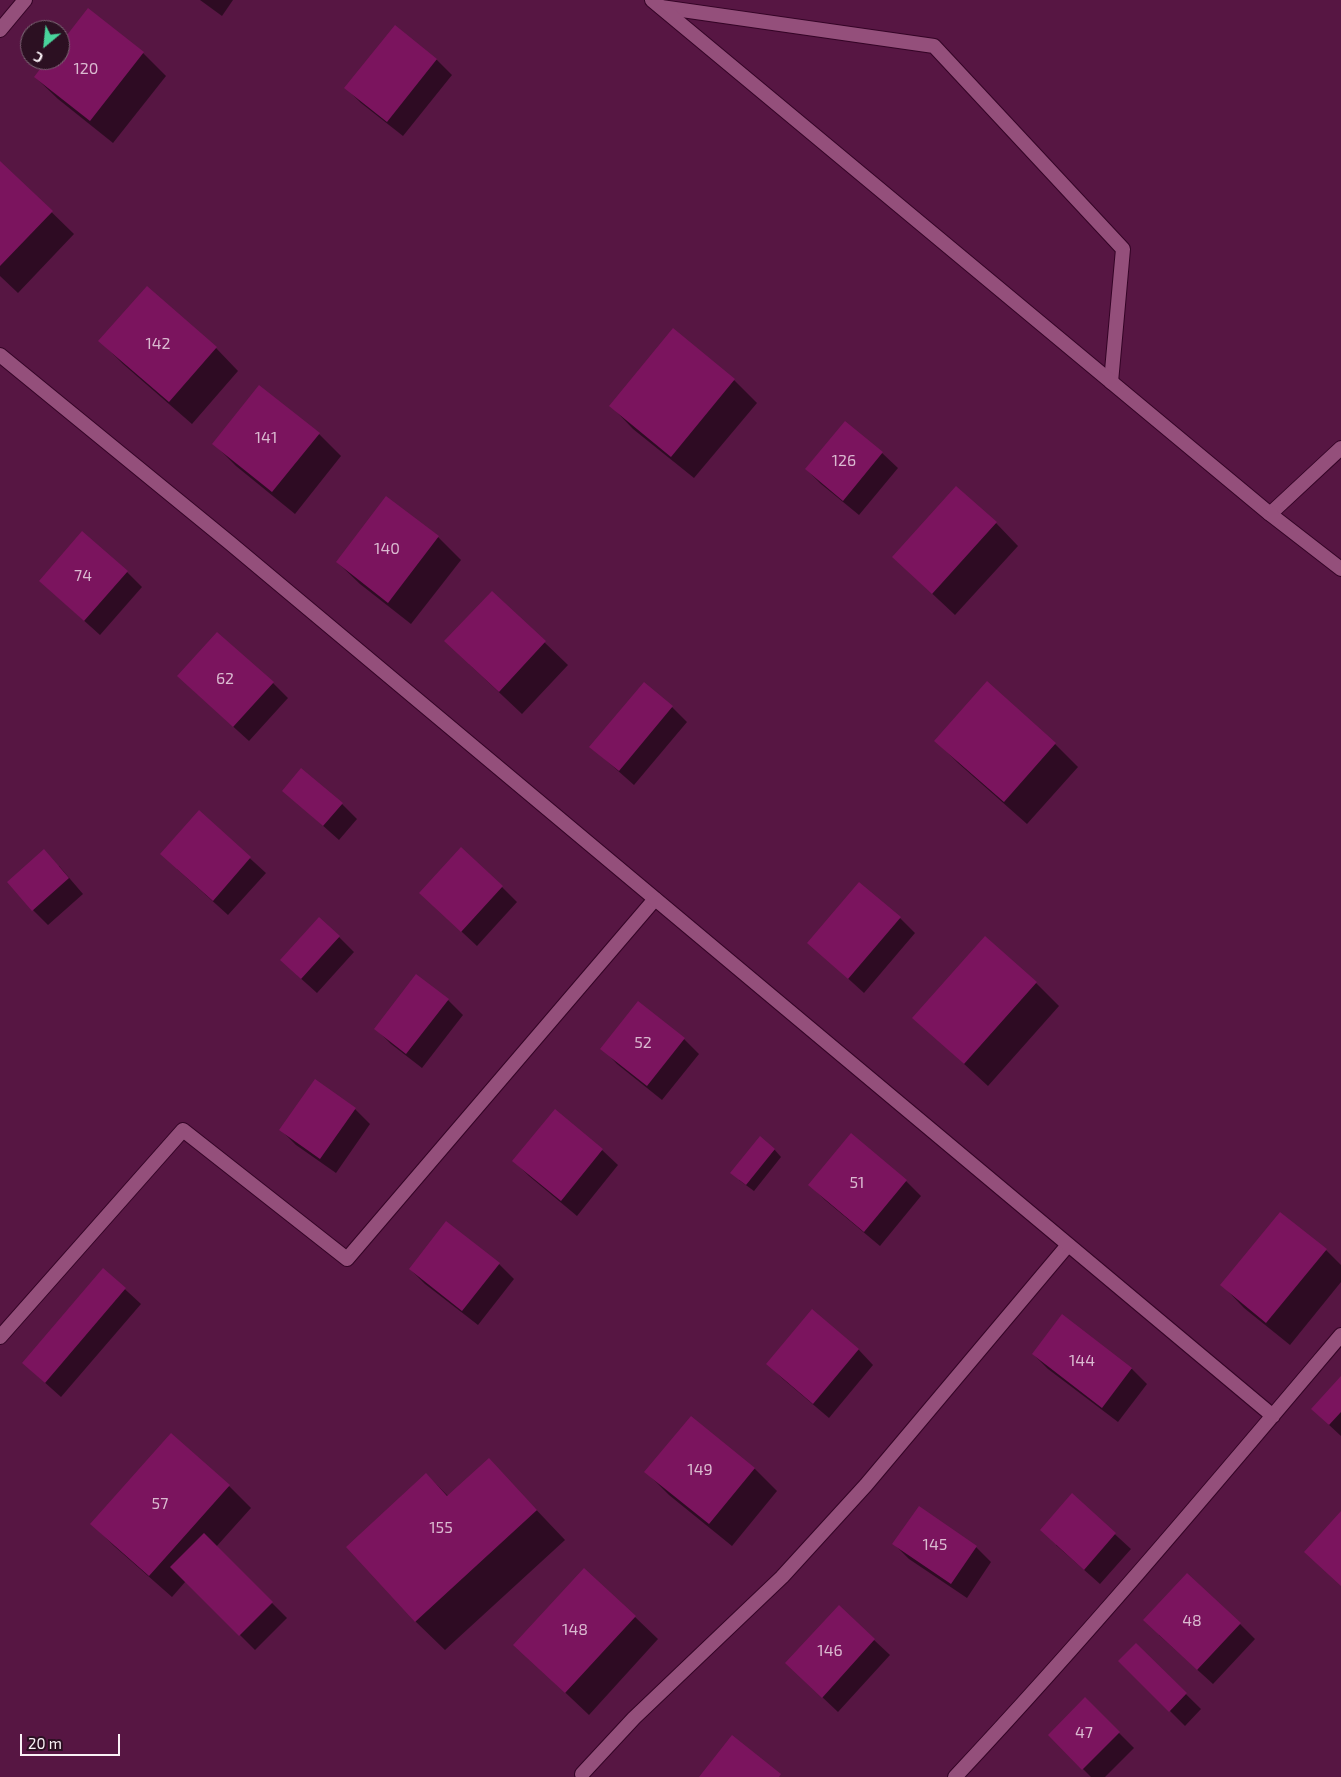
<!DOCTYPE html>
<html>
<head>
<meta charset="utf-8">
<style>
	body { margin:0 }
	#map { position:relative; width:1341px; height:1777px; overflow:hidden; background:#571643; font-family:"Exo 2",sans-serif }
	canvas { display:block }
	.north { position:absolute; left:20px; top:20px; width:50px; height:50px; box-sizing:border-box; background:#2c1022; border:1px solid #7e6a77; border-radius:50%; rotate:208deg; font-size:14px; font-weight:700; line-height:20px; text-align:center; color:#faf1f6 }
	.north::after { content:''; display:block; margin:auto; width:18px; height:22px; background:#49d49c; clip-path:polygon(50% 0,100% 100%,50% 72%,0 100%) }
	.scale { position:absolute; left:20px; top:1734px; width:100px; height:22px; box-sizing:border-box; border:2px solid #faf1f6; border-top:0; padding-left:6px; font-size:15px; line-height:18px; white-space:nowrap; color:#faf1f6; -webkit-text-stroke:4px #2c1022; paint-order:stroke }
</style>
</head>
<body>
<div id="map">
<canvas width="1341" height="1777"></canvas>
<div class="north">С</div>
<div class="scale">20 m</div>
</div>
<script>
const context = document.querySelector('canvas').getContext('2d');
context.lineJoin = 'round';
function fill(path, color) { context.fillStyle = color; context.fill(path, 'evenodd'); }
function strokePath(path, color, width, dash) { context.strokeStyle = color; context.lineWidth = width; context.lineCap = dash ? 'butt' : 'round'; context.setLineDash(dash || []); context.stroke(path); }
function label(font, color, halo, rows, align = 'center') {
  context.font = font + ' "Exo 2",sans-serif'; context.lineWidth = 5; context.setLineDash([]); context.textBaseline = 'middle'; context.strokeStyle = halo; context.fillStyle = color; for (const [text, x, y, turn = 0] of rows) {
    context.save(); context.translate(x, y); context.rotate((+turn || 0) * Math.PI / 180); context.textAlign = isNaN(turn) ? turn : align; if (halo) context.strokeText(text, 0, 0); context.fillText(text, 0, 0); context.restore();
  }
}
const shadow = new Path2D(`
	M200,0H233L222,16Z
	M88,10L143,53L166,76L113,143L58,99L35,77L49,60H60V46Z
	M395,26L437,60L452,75L403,136L361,103L346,88Z
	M0,162L74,234L18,293L0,276Z
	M100,341L216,348L238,371L192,424L123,364Z
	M734,380L757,403L694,478L633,429L611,406Z
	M845,422L882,453L898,468L859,515L821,484L806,469Z
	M319,434L341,456L295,514L236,466L214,444Z
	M996,523L1018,546L955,615L893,557Z
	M438,537L461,560L411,624L360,584L337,562Z
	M127,572L142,587L100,635L40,581Z
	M492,592L568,665L522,714L469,664Z
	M273,683L288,698L249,741L194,691Z
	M987,683L1055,744L1078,767L1027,824L958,763L936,741Z
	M672,707L687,722L634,785L591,747Z
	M284,791L342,804L357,819L339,840Z
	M199,812L266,873L228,915L177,869Z
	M59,866L83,894L48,925L33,910Z
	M502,887L517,902L477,946L420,893Z
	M900,918L915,933L864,993L809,943Z
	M339,937L354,952L317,993L297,975Z
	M985,938L1036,983L1059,1006L988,1086L914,1018Z
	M448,1000L463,1015L422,1068L391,1044L376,1029Z
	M684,1039L699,1054L662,1100L617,1064L602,1048Z
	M355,1109L370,1124L336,1173L296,1145L281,1130Z
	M555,1111L602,1150L618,1165L577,1216L529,1176L514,1161Z
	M774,1149L781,1157L754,1191L739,1180Z
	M906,1181L921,1196L880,1246L825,1200L810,1185Z
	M1280,1214L1326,1250L1341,1265V1282L1290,1345L1244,1308L1222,1285Z
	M446,1223L499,1264L514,1279L478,1325L425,1284L410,1269Z
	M103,1269L141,1304L61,1397L23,1363Z
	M858,1349L873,1365L829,1418L783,1379L768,1364Z
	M1033,1354L1132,1369L1147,1384L1118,1422L1048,1369Z
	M1341,1378V1436L1328,1424Z
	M691,1417L755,1469L777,1491L732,1546L669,1495L646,1472Z
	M489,1460L565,1540L445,1650L415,1621L426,1474L449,1497Z
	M229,1486L251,1508L216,1547L287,1618L255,1650L186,1581L172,1597L114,1546L92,1524Z
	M1072,1495L1131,1549L1100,1584L1056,1545Z
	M894,1544L976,1547L991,1562L967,1598L909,1559Z
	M839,1607L890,1655L838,1712L802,1678Z
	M635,1617L658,1639L589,1715L515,1645Z
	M1240,1624L1255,1639L1213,1684L1159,1635Z
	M1136,1645L1201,1709L1185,1726L1120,1661Z
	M1085,1699L1134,1748L1105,1777H1091L1049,1735Z`);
const building = new Path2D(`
	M88,8L144,52L90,121L34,77L47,60H60V44Z
	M395,25L437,59L387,122L344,88Z
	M0,161L53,211L0,266Z
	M147,286L217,347L169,402L98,341Z
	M673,328L735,379L671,457L609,406Z
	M259,385L320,433L272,492L212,444Z
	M845,421L883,452L843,501L805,469Z
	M956,486L997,522L932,594L892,557Z
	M386,496L439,536L388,603L336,562Z
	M82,531L128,571L84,621L39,581Z
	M492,591L546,641L499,692L444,641Z
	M217,632L274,682L233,727L177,676Z
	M987,681L1056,743L1004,802L934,741Z
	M644,682L673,706L619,771L589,747Z
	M301,768L343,803L323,826L282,791Z
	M199,810L251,857L213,901L160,854Z
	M461,847L503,886L461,932L419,893Z
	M44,849L69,878L32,911L7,882Z
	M859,882L901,917L848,979L807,943Z
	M319,917L340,936L301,979L280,960Z
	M985,936L1037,982L964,1064L912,1018Z
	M416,974L449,999L406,1054L374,1029Z
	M638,1001L685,1038L647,1086L600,1049Z
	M315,1079L356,1108L320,1159L279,1130Z
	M555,1109L603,1149L561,1201L512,1161Z
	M851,1133L907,1180L864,1232L808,1185Z
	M760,1136L775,1149L746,1185L730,1173Z
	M1280,1212L1327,1249L1266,1323L1220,1285Z
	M446,1221L500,1263L462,1311L409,1269Z
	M103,1268L126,1288L45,1383L22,1363Z
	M812,1309L859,1349L813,1404L766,1364Z
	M1062,1314L1132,1368L1102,1408L1032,1354Z
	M1341,1376V1412L1329,1425L1311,1409Z
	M691,1416L755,1468L709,1524L644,1472Z
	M171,1433L230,1485L149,1576L90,1524Z
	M489,1458L537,1510L415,1622L346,1547L426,1473L447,1496Z
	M1072,1493L1116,1533L1084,1570L1040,1530Z
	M919,1506L977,1546L951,1584L892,1544Z
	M1341,1511V1586L1304,1552Z
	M204,1533L273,1602L239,1636L170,1567Z
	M584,1568L636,1616L565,1693L513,1645Z
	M1187,1573L1241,1623L1197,1670L1143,1620Z
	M839,1605L875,1639L822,1698L785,1663Z
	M1136,1643L1187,1693L1169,1712L1118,1661Z
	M1085,1697L1120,1732L1082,1770L1048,1735Z
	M732,1735L781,1774L779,1777H699Z`);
const service = new Path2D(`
	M661,7L934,46L1123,249L1111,382
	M1270,514L1341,448
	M0,1337L183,1130L347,1259L655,899
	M582,1774L634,1718L782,1577L866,1485L1068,1245`);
const minor = new Path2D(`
	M0,30L25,0
	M0,355L230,543L1273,1416
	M955,1777C1089,1634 1215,1484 1341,1335`);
const secondary = new Path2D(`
	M652,0L1270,514L1341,569`);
const numberNames = [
	["120",86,69],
	["142",158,344],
	["141",266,438],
	["126",844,461],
	["140",387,549],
	["74",83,576],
	["62",225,679],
	["52",643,1043],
	["51",857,1183],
	["144",1082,1361],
	["149",700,1470],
	["57",160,1504],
	["155",441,1528],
	["145",935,1545],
	["48",1192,1621],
	["148",575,1630],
	["146",830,1651],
	["47",1084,1733]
];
fill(shadow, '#0007');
fill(building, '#7b145e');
strokePath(service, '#340426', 16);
strokePath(minor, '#340426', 16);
strokePath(secondary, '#340426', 16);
strokePath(service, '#944f7b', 14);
strokePath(minor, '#944f7b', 14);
strokePath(secondary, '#944f7b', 14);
label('16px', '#dabad0', null, numberNames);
</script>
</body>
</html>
